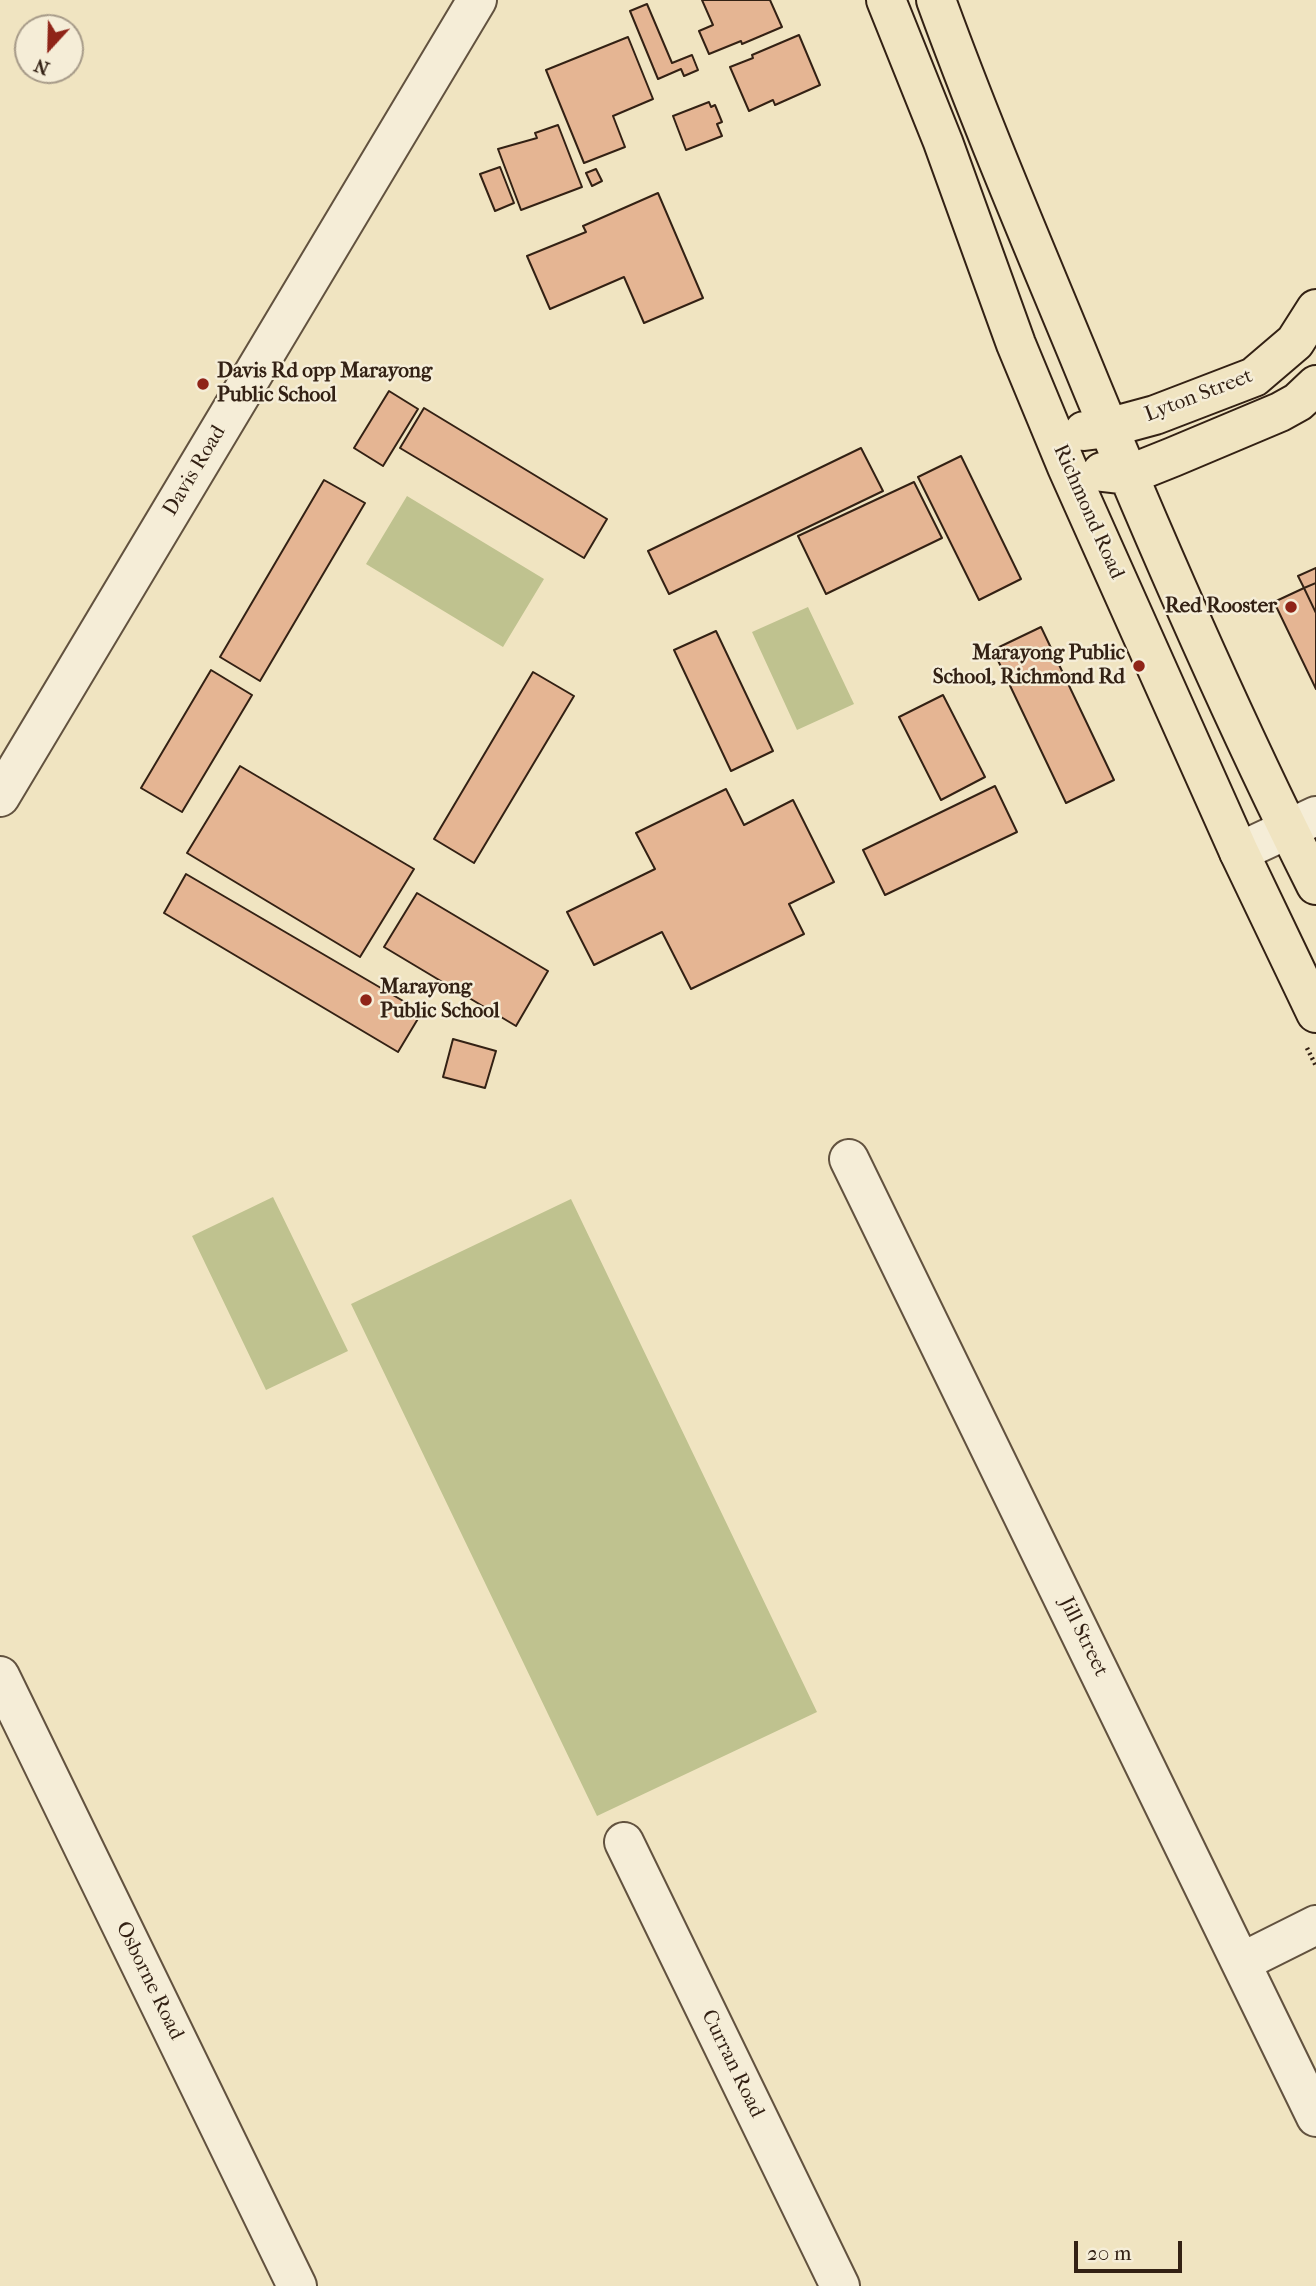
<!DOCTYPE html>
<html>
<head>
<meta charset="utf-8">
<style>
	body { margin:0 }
	#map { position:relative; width:1316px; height:2286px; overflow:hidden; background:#f0e4c1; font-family:"IM FELL French Canon",serif }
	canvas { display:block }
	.north { position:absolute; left:14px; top:14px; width:70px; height:70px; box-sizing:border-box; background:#f5edd7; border:2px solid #a79b89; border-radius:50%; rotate:202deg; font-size:19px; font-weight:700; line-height:28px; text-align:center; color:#332114 }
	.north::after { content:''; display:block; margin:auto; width:24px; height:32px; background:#8f2418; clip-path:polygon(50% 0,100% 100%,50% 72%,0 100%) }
	.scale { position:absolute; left:1074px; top:2241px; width:108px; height:32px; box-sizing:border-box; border:4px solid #332114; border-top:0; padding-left:9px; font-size:21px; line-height:24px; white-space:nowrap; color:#332114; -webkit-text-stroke:5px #f5edd7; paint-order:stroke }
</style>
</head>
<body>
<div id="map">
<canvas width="1316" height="2286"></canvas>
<div class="north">N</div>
<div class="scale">20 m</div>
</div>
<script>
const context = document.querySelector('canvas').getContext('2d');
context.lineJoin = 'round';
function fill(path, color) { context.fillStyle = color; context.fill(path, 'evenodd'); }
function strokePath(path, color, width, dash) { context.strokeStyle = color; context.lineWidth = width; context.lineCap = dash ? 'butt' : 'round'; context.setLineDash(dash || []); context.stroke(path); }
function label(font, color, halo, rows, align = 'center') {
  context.font = font + ' "IM FELL French Canon",serif'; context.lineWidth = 5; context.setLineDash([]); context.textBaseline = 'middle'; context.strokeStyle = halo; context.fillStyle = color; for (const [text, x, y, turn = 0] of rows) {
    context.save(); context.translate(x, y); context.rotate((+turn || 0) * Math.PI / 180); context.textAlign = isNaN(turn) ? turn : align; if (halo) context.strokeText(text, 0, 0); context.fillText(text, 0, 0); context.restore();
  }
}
const green = new Path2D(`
	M407,496L544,579L503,647L366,564Z
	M808,607L854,704L797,730L752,632Z
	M273,1197L348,1351L266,1390L192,1236Z
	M571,1199L817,1712L597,1816L351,1304Z`);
const building = new Path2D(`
	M702,0H770L782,27L742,44L741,41L709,54L699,31L713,25Z
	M647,4L672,63L692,55L698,70L684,76L681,69L658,79L630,11Z
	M799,35L820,85L775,105L773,100L749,111L730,67L753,58L752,55Z
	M628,37L653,99L613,116L625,147L584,163L546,70Z
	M709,102L711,107L715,105L722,122L717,124L722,136L686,150L673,116Z
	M558,125L582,187L521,210L498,149L537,138L535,133Z
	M500,167L514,203L495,211L480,174Z
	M596,169L602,181L592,186L586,173Z
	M658,193L703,298L644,323L624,277L550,309L527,256L586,232L583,226Z
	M389,391L418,409L383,466L354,448Z
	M424,408L607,519L584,558L400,448Z
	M861,448L883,491L669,594L648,551Z
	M961,456L1021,579L979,600L918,477Z
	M324,480L365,503L260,681L220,657Z
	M914,482L942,538L826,594L798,536Z
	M1316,568V583L1304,588L1298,576Z
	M1316,583V613L1304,588Z
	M1304,588L1316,613V689L1274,602Z
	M1041,627L1114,780L1066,803L993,650Z
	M716,631L773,751L731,771L674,650Z
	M211,670L252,695L182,812L141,788Z
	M533,672L574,696L474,863L434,839Z
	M943,695L985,777L941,800L899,717Z
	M240,766L414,869L360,957L187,853Z
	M995,786L1017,832L885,895L863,850Z
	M726,789L744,825L793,800L834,882L789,904L804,934L691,989L662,932L594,965L567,912L655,869L636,833Z
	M186,874L422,1012L398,1052L164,913Z
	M417,893L548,971L516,1026L384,947Z
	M453,1039L496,1051L485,1088L443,1077Z`);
const path = new Path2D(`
	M1307,1048L1316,1066`);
const minor = new Path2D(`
	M0,797L477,0
	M1239,852L1316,816
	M849,1159L1316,2117
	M0,1676L297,2286
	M624,1842L840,2286
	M1242,1962L1316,1925`);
const major = new Path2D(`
	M886,0L943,142L1016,344L1067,467L1239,852L1316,1013
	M936,0C979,118 1028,233 1076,349C1150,530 1228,710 1316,885
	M1084,431L1107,428L1155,415L1254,377L1295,342L1316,309
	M1102,472L1128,475L1173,457L1280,412L1298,402L1316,385`);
const markers = [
	[203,384,7,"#8f2418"],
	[1291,607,7,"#8f2418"],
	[1139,666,7,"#8f2418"],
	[366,1000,7,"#8f2418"]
];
const poiNames = [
	["Davis Rd opp Marayong",217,372],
	["Public School",217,396],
	["Red Rooster",1277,607,"right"],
	["Marayong Public",1125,654,"right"],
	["School, Richmond Rd",1125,678,"right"],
	["Marayong",380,988],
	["Public School",380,1012]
];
const streetNames = [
	["Lyton Street",1199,396,-21],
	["Davis Road",195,471,-59],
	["Richmond Road",1088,512,66],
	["Jill Street",1083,1637,64],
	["Osborne Road",149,1981,64],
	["Curran Road",732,2064,64]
];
fill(green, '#bfc28f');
fill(building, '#e5b593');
strokePath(building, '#332114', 2);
strokePath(minor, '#62523f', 42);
strokePath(major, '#332114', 42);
strokePath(path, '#332114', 4.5, [2, 3.5]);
strokePath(minor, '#f5edd7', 38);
strokePath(major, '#f0e4c1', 38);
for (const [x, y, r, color] of markers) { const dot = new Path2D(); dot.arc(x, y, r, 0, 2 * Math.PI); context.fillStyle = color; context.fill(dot); strokePath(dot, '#f5edd7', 2.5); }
label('bold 21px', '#332114', '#f5edd7', poiNames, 'left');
label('21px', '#332114', '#f5edd7', streetNames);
</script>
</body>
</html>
